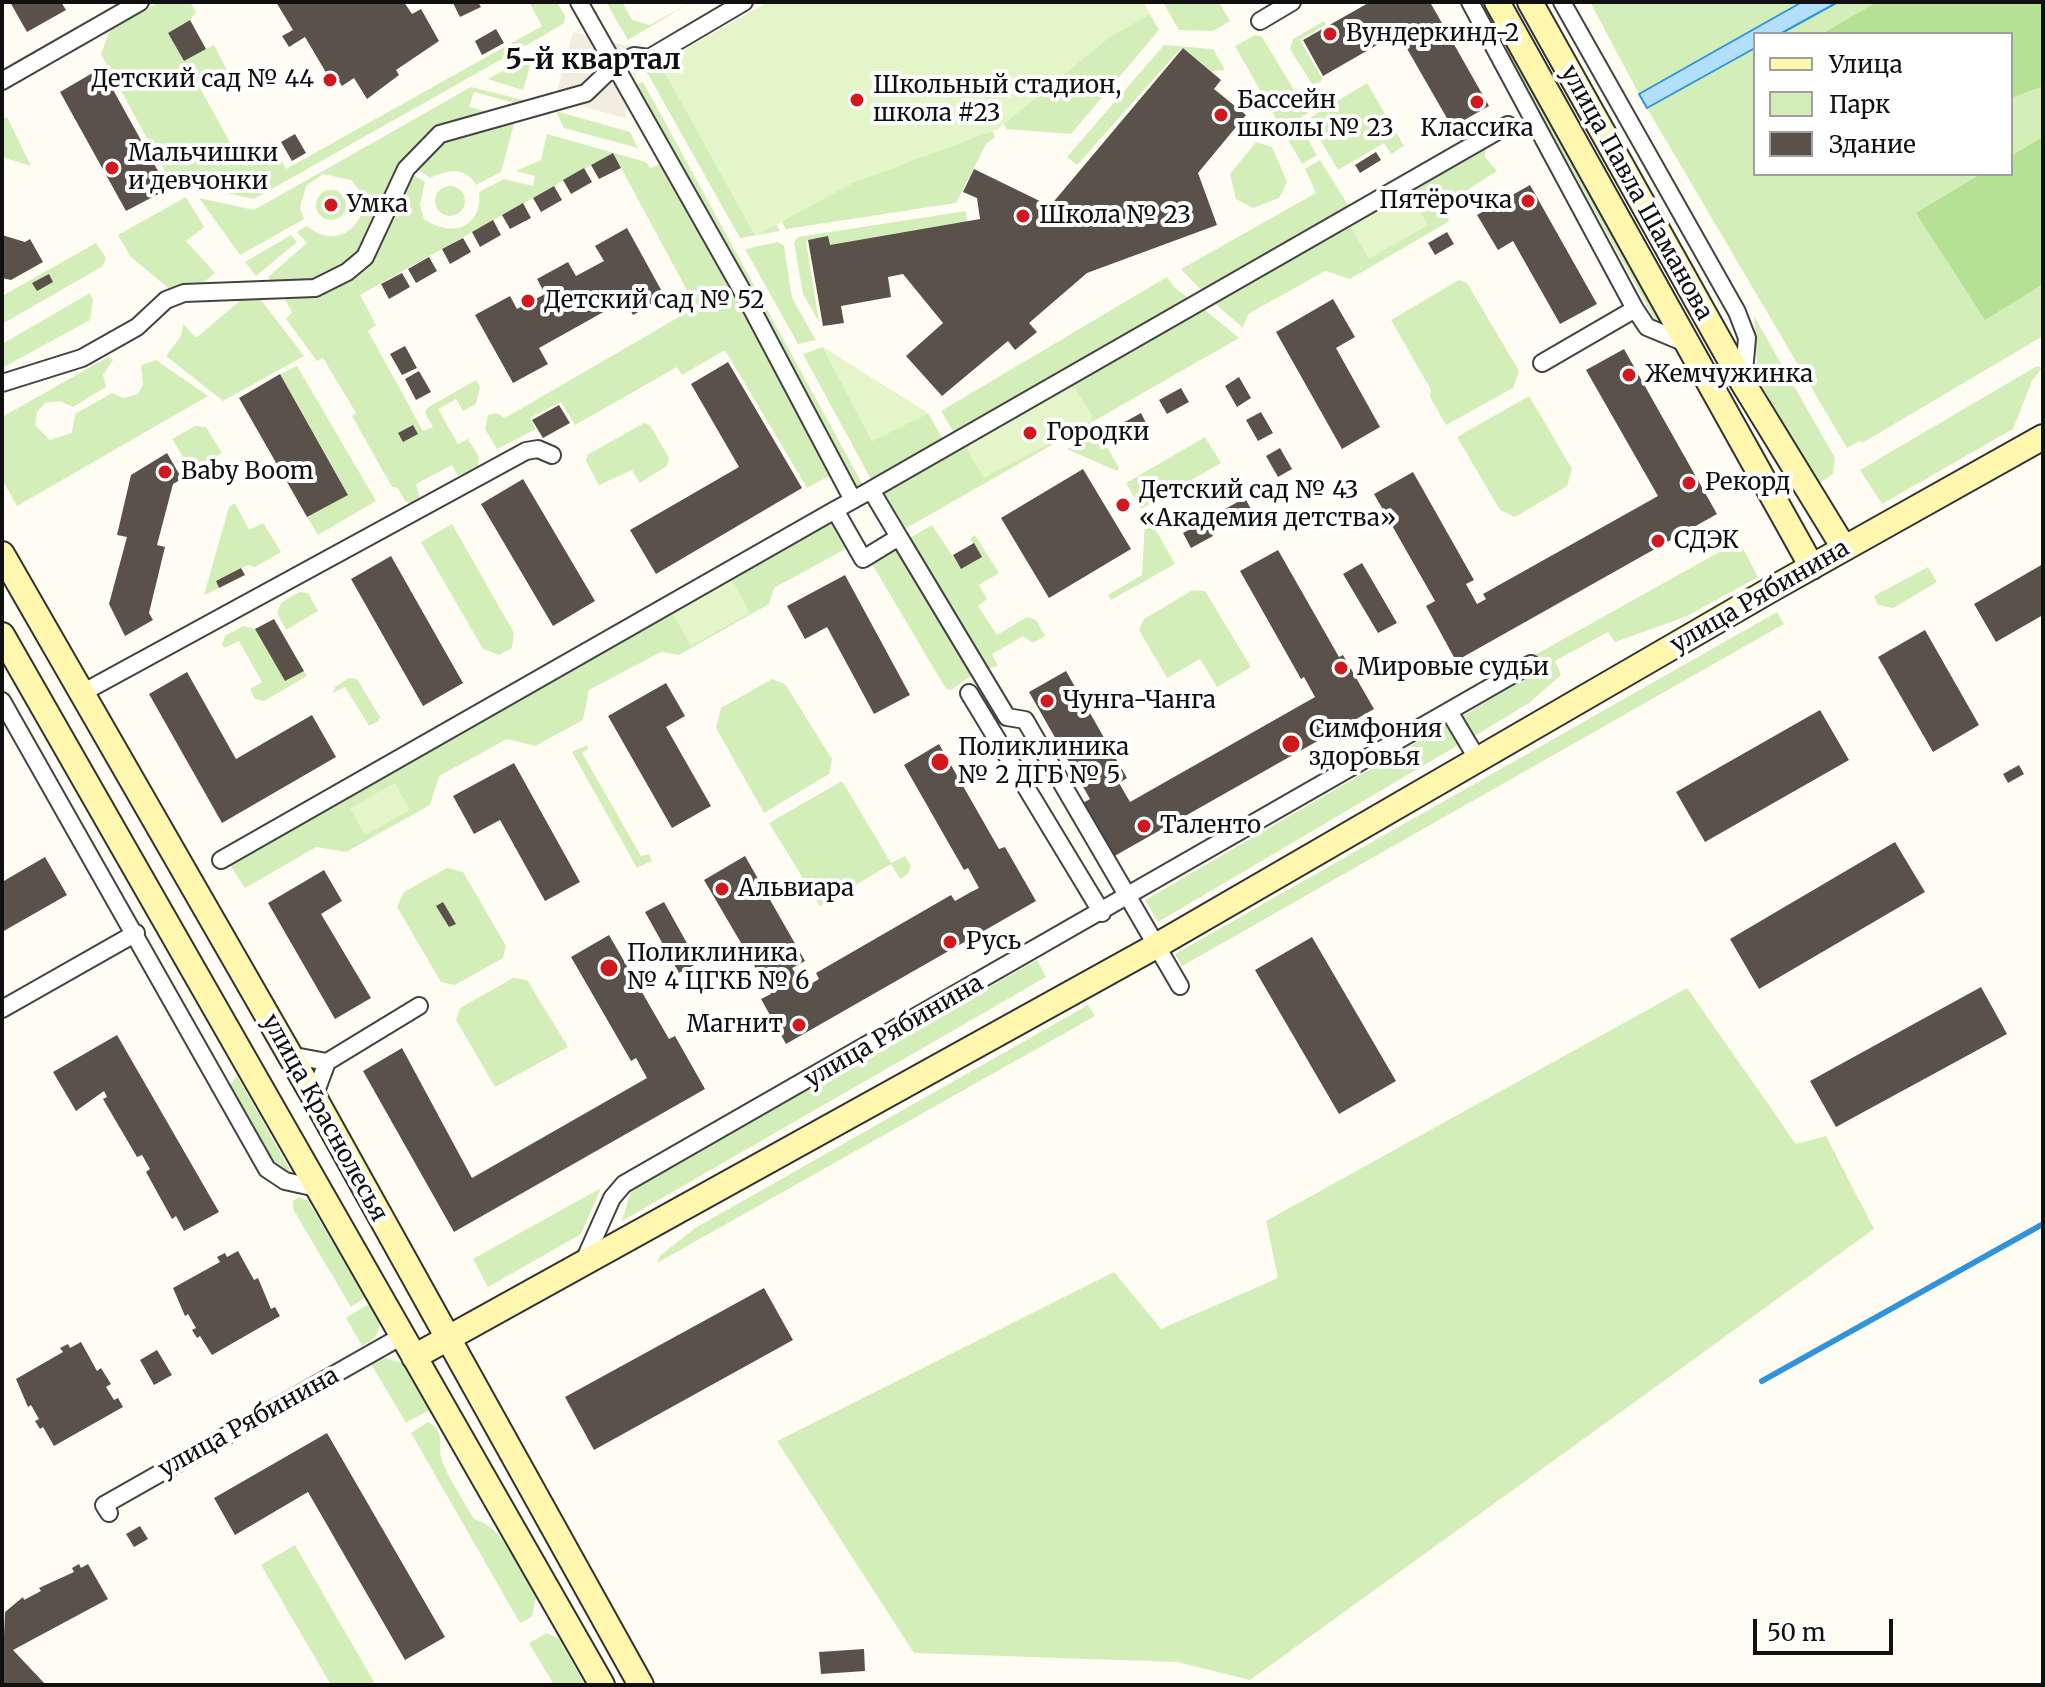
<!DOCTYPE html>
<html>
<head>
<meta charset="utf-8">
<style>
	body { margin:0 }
	#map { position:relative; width:2045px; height:1687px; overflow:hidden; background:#fffdf3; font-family:Merriweather,serif }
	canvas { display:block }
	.frame { position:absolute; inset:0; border:4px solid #101010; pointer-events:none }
	.legend { position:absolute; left:1753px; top:32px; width:260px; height:144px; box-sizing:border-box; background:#fff; border:2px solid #9f9f9f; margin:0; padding:10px 14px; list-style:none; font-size:24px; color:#101010 }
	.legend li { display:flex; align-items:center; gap:16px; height:40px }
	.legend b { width:40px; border:2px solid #9f9f9f }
	.scale { position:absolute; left:1753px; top:1619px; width:140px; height:36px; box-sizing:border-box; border:4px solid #101010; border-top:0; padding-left:10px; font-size:24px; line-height:28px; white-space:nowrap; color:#101010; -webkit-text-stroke:6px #fff; paint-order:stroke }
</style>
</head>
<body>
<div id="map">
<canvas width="2045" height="1687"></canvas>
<div class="frame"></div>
<ul class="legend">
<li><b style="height:10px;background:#fff7ae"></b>Улица</li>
<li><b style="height:22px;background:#d3eeb8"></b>Парк</li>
<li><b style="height:22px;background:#5a514b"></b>Здание</li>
</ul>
<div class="scale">50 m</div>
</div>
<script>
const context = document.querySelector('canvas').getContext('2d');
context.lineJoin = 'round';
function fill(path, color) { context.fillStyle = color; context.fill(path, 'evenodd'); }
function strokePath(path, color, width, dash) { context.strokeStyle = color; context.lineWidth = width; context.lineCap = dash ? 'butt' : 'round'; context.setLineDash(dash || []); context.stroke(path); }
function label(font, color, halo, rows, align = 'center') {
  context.font = font + ' Merriweather,serif'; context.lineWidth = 8; context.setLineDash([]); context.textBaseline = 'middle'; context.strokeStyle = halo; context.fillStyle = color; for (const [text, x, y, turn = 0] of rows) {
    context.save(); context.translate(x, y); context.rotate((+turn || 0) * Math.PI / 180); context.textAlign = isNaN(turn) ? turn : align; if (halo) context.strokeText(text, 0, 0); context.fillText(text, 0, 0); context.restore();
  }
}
const green = new Path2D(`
	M159,2H190L196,12L190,20L168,33L184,61L214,45L228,72L200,88L239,159L271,142L286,169L542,26L529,2H557L565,16L564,23L548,33L254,199L194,186L190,180L174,188L101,54L110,30Z
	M606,2H622L632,20L650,25L692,2L628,40Z
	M1130,2H1143L1159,30L1071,134L1007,129L997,114Z
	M1163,2H1219L1230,21L1213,31L1179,30Z
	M1479,2H1487L1668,328L1657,324Z
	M1590,2H2043V336L1862,443L1860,441L1847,448L1647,108L1663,99L1654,85L1639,94ZM1755,34H2011V174H1755Z
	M1324,21L1326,25L1300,40L1322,78L1321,82L1312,84L1290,49L1293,39Z
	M1255,35L1262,37L1308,113L1297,120L1317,155L1302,164L1235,46Z
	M1164,45L1213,49L1225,70L1211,71L1182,47L1077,165L1067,157Z
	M676,48L680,52L780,231L740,238L645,69Z
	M533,55L523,90L488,79Z
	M701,76L988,119L995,137L986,144L956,203L786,229Z
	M643,82L864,487L855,493L633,86Z
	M1367,83L1404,146L1391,154L1384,143L1338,170L1308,119Z
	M471,87L535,103L526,106L474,92L469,107L488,112C421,135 411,143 384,209H363L360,191L351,180L323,174L306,186L300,208L304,219L240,255L199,198L254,210Z
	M556,111L630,132L638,148L564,128Z
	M7,117L31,166L2,157V119Z
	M497,119L514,124L501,172L476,185C465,166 448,170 430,178L416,168L442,141Z
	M547,134L646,162L650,168L663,163L835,473L807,488L725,350L682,375L677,367L575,425L561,402L530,418L536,429L497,449L485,429L488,415L497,413L505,418L696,307L613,153L360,295L376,325L368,331L423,431L433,427L425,413L427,408L476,380L480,387L476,404L463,411L456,399L438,409L458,444L468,439L479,457L478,466L458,476L452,465L416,484L420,499L411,504L405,501L398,488L392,487L352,416L356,413L323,358L317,361L286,319L292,312L283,296L343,281L412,174L425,182L420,205L424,219C451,238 483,228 479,192L504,179L533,186L535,176L516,171L541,160Z
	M1256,142L1272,147L1287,182L1279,198L1253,208L1236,199L1230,174Z
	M1480,145L1486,148L1485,157L1497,171L1452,200L1448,222L1350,279L1325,271L1248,314L1243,328L1211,300Z
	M1320,160L1351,210L1204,293L1181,269L1316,193L1305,169Z
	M435 201a15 15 0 1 1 30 0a15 15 0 1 1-30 0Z
	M316 205a15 15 0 1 1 30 0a15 15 0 1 1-30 0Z
	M186,197L204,227L186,241L215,273L198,287L173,292L131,257L118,235Z
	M966,211L967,223L828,248L823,238L806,241L819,322L803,294L794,242L798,237Z
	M361,215L380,217C351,271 334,277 275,287L268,277L307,243L297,232L307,226C326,243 351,238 361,215Z
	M291,235L297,242L256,276L245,262Z
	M778,242L784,246L792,298L816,340L798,344L745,249Z
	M96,243L106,258L103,266L2,324V296Z
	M1167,277L1175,288L1191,300L956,436L941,411Z
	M1459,280L1467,283L1519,371L1513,388L1446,425L1430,397L1431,390L1391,320Z
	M90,293L93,300L90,320L2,368V344Z
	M248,294L258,296L304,356L223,401L166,356L181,336L183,324L196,338Z
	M1200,306L1239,338L903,530L879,491Z
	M1754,316L1835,458L1833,474L1818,484L1758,379Z
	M823,347L872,441L928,413L944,441L873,483L803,354Z
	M108,357L113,360L103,375L106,387L73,407L60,401L45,403L37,412L35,425L50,440L72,433L75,414L112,393L123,398L138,394L143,384L141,365L156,360L208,396L17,506L2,479V417Z
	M297,366L376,501L318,535L307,517L348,494L280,374Z
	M2037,366L2042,368L2032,381L2013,429L1882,504L1860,470Z
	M1529,396L1572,469L1567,486L1515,517L1500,510L1457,437Z
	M644,423L650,425L669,458L667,466L640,483L632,470L599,485L586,461L587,455Z
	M195,426L206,427L222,453L191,470L172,439Z
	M1098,431L1119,468L1117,471L1067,449Z
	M1205,437L1221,463L1141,509L1126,483Z
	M235,503L249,530L263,523L281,552L255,567L248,565L216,581L219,588L204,595L229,507Z
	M830,519L847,548L774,588L769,604L679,655L661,652L589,690L583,720L535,746L507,739L439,776L430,805L346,852L316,847L245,888L228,862Z
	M1150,520L1175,564L1111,600L1108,595L1142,575L1145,521Z
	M452,524L514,633L512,648L499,655L483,649L421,542Z
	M932,525L961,569L981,557L970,539L975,535L999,573L979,585L987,599L978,606L997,635L1027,617L1036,620L1045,636L1033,643L1023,636L992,654L998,666L986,669L908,539Z
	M1739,541L1758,577L1685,617L1615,642L1608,632L1555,661L1561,675L1529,703L1473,737L1461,717L1541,669L1533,656Z
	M896,544L975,673L951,690L946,689L869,559Z
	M1928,567L1937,582L1893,608L1878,605L1874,596Z
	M1193,590L1205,591L1251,667L1217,687L1200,659L1167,678L1139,630L1144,619Z
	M299,592L308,593L318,611L286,630L277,613L281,603Z
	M1777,612L1784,624L1182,966L1175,954Z
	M243,626L255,629L285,681L304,671L307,676L264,701L255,699L250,689L262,682L239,641L224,648L222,644L225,636Z
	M349,678L357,679L380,717L378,721L369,726L345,687L333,693L335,687Z
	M772,679L785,684L832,759L829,774L764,813L716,728L721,708Z
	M1448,724L1460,744L1158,922L1145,900Z
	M587,745L588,749L582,753L641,856L649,854L652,861L637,868L572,752Z
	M842,781L891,863L905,856L911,866L908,874L900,879L891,864L820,906L769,823Z
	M447,868L463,872L506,946L503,958L455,985L441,982L397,907L404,892Z
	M1037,960L1046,977L622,1221L631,1190Z
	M513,978L527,980L568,1047L495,1087L456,1020L460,1008Z
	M1687,988L1796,1144L1826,1136L1874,1229L1250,1680L1177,1662L914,1653L777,1441L1114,1272L1161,1329L1278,1278L1266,1221Z
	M1088,1005L1095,1016L657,1263L660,1256L695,1228Z
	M237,1076L295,1179L269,1162L227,1089Z
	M601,1188L581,1234L488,1287L473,1259Z
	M299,1197L308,1201L365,1297L351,1307L293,1209V1201Z
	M372,1302C383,1321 383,1336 362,1346L346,1318Z
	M385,1358L402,1363L429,1410L406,1423L371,1364Z
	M428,1422C447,1431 437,1447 442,1461C450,1481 464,1501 474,1519C504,1526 521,1573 536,1597L532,1617L520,1623L411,1433Z
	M295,1545L374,1682L369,1685H331L261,1565Z
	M547,1633L559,1639L585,1685H554L529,1643Z`);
const forest = new Path2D(`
	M1877,2H2043V86L2011,98V34H1822Z
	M2043,137V284L1985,320L1916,213L1981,174H2011V156Z`);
const pitch = new Path2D(`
	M768,2H1143L1150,14L1110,37L998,129L853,183L755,236L665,73L671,57Z
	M1409,191L1428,225L1369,259L1349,225Z
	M823,347L928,413L872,441Z
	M1072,384L1092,415L1091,421L984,478L967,451L969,445Z
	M730,576L750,613L691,646L670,609Z
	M395,783L410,810L365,835L350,808Z`);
const plaza = new Path2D(`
	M573,32L643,50L625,118L555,99Z`);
const water = new Path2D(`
	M1802,2H1838L1780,34H1755V48L1647,108L1639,94Z`);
const stream = new Path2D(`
	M1762,1381L2043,1224`);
const building = new Path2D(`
	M10,2H61L66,10L27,32Z
	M276,2H404L412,14L421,9L439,41L396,70L399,75L367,99L354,78L342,86L337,78L331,81L305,37L289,47L282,36L293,30Z
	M478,2L481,7L460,17L453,3Z
	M1370,2H1430L1489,106L1452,127L1398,33L1323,76L1303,40Z
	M190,20L206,49L184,61L168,33Z
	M496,29L504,43L482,55L475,41Z
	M1183,48L1221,80L1214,89L1246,115L1198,173L1217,225L1087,273L1029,323L1037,332L1015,350L1008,341L942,396L906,356L943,323L903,274L888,277L891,297L841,306L844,323L823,326L808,240L828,236L830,245L980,219L977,198L963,192L974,169L1050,206Z
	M101,68L168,189L126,211L60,92Z
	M295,134L306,153L292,161L281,142Z
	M1376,152L1381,160L1360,173L1355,165Z
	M613,153L621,168L599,179L591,165Z
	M584,168L592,182L571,194L563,180Z
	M1530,185L1597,304L1560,324L1513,241L1498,250L1477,215Z
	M554,186L562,200L541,212L533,198Z
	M523,203L531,218L510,229L502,215Z
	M493,220L501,235L480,247L472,232Z
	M627,228L665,297L633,315L625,300L539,348L548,364L513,383L475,315L510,296L517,309L545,294L537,279L568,262L576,276L604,261L595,246Z
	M1447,232L1454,244L1435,255L1428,243Z
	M2,235L25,242L30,239L43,262L11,280L2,278Z
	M463,238L471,252L450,264L442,249Z
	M429,257L437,271L416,283L408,269Z
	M402,273L410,287L389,299L381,284Z
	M49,274L53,282L37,291L32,283Z
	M1333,299L1355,337L1336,348L1380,427L1342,449L1276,332Z
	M405,346L417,368L402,375L390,354Z
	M1624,349L1717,514L1456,661L1426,606L1435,601L1374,494L1413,472L1474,580L1466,584L1477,604L1486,599L1483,594L1658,496L1586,370Z
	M728,362L802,488L656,574L630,530L739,467L691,384Z
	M419,371L431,392L416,400L405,379Z
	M280,374L348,495L307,517L239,398Z
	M1239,377L1251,398L1237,407L1225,386Z
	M1181,388L1189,402L1167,414L1159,400Z
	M559,405L570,423L543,438L532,420Z
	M1261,412L1273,433L1258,441L1246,420Z
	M1141,413L1148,427L1127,439L1119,425Z
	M413,425L418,434L403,442L398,433Z
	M1280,448L1292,469L1278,477L1266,456Z
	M167,453L182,479L173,484L157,545L165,547L149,613L153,620L125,636L109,604L127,537L117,535L131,475Z
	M1083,469L1131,549L1049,598L1001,518Z
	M523,479L595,601L553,626L481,504Z
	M1245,498L1253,513L1231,525L1223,510Z
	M1204,522L1213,536L1191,548L1183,533Z
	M974,543L982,557L961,569L953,555Z
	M1278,550L1339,657L1343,655L1374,709L1111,858L1081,804L1090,799L1029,692L1066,671L1127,778L1119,783L1130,802L1315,697L1304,677L1301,679L1240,571Z
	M391,556L463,683L423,706L351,579Z
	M1362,563L1397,623L1378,633L1343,574Z
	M2043,564V615L1996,642L1974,604Z
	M241,568L245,575L219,588L216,581Z
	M845,575L910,695L874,714L827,627L805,639L787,606Z
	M274,619L304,671L285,681L255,629Z
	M1925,630L1979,725L1933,752L1878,657Z
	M187,672L236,759L312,715L336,757L222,823L149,694Z
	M666,683L685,716L666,727L711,806L672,828L608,716Z
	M1820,710L1849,760L1705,842L1676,792Z
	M939,744L999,849L1005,847L1036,901L786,1044L761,999L771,994L704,880L745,856L805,961L792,968L804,988L819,979L816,973L951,895L955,901L971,892L979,888L968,868L964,870L904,765Z
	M514,763L580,882L545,901L500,820L474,834L453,796Z
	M2019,765L2024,774L2008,783L2003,774Z
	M1895,842L1925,892L1759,989L1730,939Z
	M45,857L67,895L2,932V882Z
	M324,870L342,901L321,914L371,998L335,1019L268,903Z
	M443,902L456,924L449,927L436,906Z
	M664,902L698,963L679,973L645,912Z
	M609,935L669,1039L675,1036L705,1089L454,1232L363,1071L402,1048L472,1178L647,1078L636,1058L631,1061L571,957Z
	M1312,937L1396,1081L1339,1114L1255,970Z
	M1981,987L2007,1034L1836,1127L1810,1081Z
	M117,1035L219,1212L184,1231L176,1216L172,1219L146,1172L150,1169L142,1155L137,1157L110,1111L103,1099L107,1097L104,1091L76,1111L53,1072Z
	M238,1251L254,1280L258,1278L271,1309L275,1307L280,1316L212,1355L200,1336L197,1338L192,1330L196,1328L188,1314L185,1316L173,1288L220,1262L217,1257L225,1253L227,1257Z
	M764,1288L793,1340L594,1450L565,1397Z
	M81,1342L97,1371L101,1368L111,1384L106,1387L114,1400L118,1398L123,1407L54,1446L43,1427L40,1429L35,1421L39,1419L31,1405L28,1407L16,1379L63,1352L60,1348L68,1344L70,1348Z
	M157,1350L172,1375L154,1385L140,1360Z
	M327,1433L445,1637L405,1660L308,1492L235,1535L214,1498Z
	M140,1526L148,1539L134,1547L126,1534Z
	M79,1564L81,1568L88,1564L108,1599L13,1650L46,1685H2L5,1612L23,1597L24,1600L41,1591L39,1588L74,1572L72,1568Z
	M864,1649L865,1671L821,1674L819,1652Z`);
const street = new Path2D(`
	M579,2L744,294L853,500
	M1470,2L1635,309L1647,327L1688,344
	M1562,2L1737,312L1747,338L1743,383
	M1260,21L1292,2
	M2,81L140,2
	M1542,363L1635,309
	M2,383L82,358L137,327L166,300L184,293L315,288L347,272L365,257L406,169L440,134L586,93L615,65L634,56L649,58L744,2
	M871,490L1508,125
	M871,490L899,537L863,559L835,510Z
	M899,537L1007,717L1025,720L1180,986
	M82,693L526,451L538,449L552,455
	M969,693L1102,913
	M2,701L267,1169L285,1181L321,1189
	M1450,713L1478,760
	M221,860L835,510
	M2,1009L136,933
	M289,1055L327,1062L314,1097
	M327,1062L419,1006
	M583,1263L612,1198L624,1184L1531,664
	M109,1513L104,1505L402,1336`);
const secondary = new Path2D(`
	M1497,2L1812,567
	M1530,2L1743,383L1844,548
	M2,554L314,1097L641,1685
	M2,635L602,1685
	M414,1357L1156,946L1772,589L2043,437`);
const markers = [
	[1330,34,8,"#cf191f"],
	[330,80,8,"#cf191f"],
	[857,100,8,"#cf191f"],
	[1477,102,8,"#cf191f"],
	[1221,115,8,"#cf191f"],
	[112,168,8,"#cf191f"],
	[1528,201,8,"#cf191f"],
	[331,205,8,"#cf191f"],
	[1023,216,8,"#cf191f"],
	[528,301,8,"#cf191f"],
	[1629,375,8,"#cf191f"],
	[1030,433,8,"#cf191f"],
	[165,472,8,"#cf191f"],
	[1689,483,8,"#cf191f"],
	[1123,505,8,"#cf191f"],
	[1658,541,8,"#cf191f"],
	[1341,668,8,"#cf191f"],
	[1047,701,8,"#cf191f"],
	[1291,744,10,"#cf191f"],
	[940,762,10,"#cf191f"],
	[1144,826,8,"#cf191f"],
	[722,889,8,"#cf191f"],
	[950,942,8,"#cf191f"],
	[609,968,10,"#cf191f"],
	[799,1025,8,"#cf191f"]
];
const poiNames = [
	["Вундеркинд-2",1346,34],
	["Детский сад № 44",314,80,"right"],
	["Школьный стадион,",873,86],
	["школа #23",873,114],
	["Бассейн",1237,101],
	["школы № 23",1237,129],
	["Классика",1477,129,"center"],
	["Мальчишки",128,154],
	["и девчонки",128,182],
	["Пятёрочка",1512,201,"right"],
	["Умка",347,205],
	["Школа № 23",1039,216],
	["Детский сад № 52",544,301],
	["Жемчужинка",1645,375],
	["Городки",1046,433],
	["Baby Boom",181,472],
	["Рекорд",1705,483],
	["Детский сад № 43",1139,491],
	["«Академия детства»",1139,519],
	["СДЭК",1674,541],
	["Мировые судьи",1357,668],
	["Чунга-Чанга",1063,701],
	["Симфония",1309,730],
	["здоровья",1309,758],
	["Поликлиника",958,748],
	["№ 2 ДГБ № 5",958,776],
	["Таленто",1160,826],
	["Альвиара",738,889],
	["Русь",966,942],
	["Поликлиника",627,954],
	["№ 4 ЦГКБ № 6",627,982],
	["Магнит",783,1025,"right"]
];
const streetNames = [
	["улица Павла Шаманова",1636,193,61],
	["улица Рябинина",1760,597,-30],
	["улица Рябинина",894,1032,-30],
	["улица Краснолесья",324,1118,61],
	["улица Рябинина",249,1423,-29]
];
const quarterNames = [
	["5-й квартал",593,61]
];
fill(green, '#d3eeb8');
fill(forest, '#b6e195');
fill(pitch, '#e5f5ca');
fill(plaza, '#f2eddf');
fill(water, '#b2dffc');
strokePath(water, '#3194da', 2);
strokePath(stream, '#3194da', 6);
fill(building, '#5a514b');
strokePath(street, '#434343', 20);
strokePath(secondary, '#323232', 28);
strokePath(street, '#fff', 16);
strokePath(secondary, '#fff7ae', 24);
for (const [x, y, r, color] of markers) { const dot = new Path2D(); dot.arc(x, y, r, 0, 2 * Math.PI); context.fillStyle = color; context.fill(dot); strokePath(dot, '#fff', 3); }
label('24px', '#101010', '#fff', poiNames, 'left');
label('24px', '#101010', '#fff', streetNames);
label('bold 28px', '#101010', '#fff', quarterNames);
</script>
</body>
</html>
